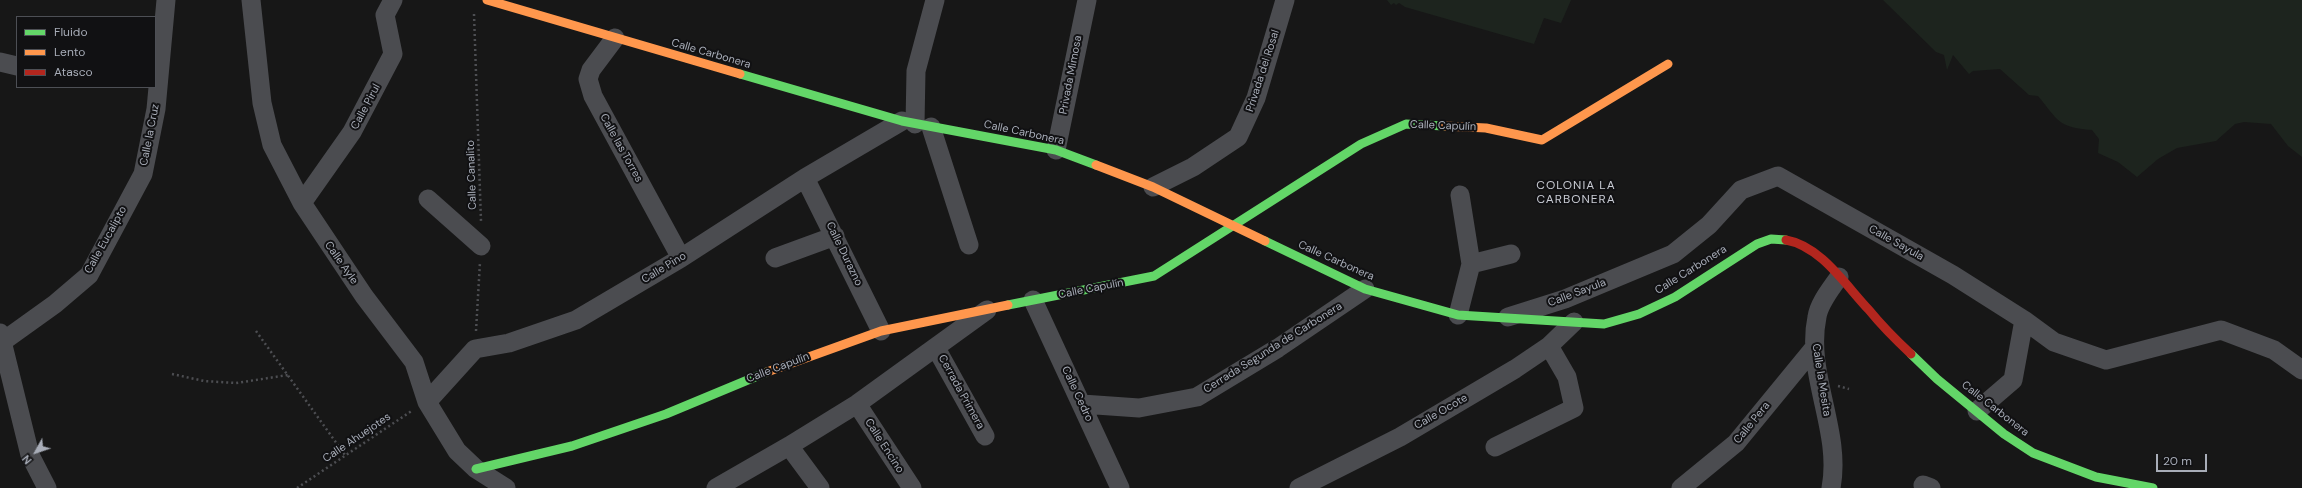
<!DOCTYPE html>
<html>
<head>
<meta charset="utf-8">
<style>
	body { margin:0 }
	#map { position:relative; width:2302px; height:488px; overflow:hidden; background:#171717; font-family:"DM Sans",sans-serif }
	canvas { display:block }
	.legend { position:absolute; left:16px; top:16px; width:140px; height:72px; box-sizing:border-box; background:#111113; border:1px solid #4d4f55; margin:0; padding:5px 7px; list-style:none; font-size:12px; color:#a8adb8 }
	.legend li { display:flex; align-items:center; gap:8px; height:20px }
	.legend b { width:20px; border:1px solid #4d4f55 }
	.north { position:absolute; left:16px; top:432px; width:40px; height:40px; -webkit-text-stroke:3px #111113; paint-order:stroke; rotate:230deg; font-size:11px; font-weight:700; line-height:16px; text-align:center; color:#a8adb8 }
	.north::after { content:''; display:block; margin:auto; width:14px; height:18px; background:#a8adb8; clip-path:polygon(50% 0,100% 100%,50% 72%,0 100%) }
	.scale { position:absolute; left:2156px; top:454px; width:51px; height:18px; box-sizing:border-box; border:2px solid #a8adb8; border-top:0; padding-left:5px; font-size:12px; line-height:14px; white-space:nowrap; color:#a8adb8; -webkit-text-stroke:3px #111113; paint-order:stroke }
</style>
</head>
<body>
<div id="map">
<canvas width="2302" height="488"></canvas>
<ul class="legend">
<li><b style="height:5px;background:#63d668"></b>Fluido</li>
<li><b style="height:5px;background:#ff974d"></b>Lento</li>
<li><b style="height:5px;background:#b3261e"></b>Atasco</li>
</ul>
<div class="north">N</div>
<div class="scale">20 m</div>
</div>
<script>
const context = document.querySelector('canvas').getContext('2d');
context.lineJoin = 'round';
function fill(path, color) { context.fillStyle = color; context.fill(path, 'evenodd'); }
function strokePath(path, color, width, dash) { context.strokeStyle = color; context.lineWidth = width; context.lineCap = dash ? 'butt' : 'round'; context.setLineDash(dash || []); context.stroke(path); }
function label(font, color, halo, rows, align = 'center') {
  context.font = font + ' "DM Sans",sans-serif'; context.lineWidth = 4; context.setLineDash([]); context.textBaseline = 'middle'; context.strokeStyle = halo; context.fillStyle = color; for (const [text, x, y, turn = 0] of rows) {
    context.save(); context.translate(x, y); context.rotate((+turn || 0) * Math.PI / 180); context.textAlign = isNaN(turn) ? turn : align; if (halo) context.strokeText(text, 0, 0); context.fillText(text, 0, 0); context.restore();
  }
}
const green = new Path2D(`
	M1387,0H1571L1561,23L1544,18L1534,44L1405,7L1399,3L1396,5L1394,3L1391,5Z
	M1883,0H2302V157L2288,146L2271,124L2244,122L2235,124L2216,141L2177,148L2158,159L2137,177L2118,162L2098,153L2099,139L2092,130C2057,127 2059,121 2038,96L2029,95L2000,69L1973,71L1969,74L1953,55L1947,70L1944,55L1936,52Z`);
const path = new Path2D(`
	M474,14L481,221
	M256,331L345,455
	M476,331L480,262
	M172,374L204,381L236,383L288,375
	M1838,386L1849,389
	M297,488L413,410`);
const street = new Path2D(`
	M251,0L262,103L272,145L302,203L364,296L414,362L427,402L457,451L476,469L506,488
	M615,38L591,70L588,79L593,96L681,258
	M0,62L17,66
	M915,124L916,71L935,0
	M931,127L969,245
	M1056,150L1087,0
	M805,178L881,331
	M1153,187L1193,167L1238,137L1256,98L1285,0
	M428,199L481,246
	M302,203L352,132L393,54L385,15L393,0
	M775,258L835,236
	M1471,264L1511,254
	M1033,300L1120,488
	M1458,315L1471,264L1460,195
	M1508,317L1565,299L1673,254L1709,225L1741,190L1778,176L1953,275L2024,320L2054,342L2106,360L2221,330L2274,350L2302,370
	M0,333L30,455L47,488
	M2,342L55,304L89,275L143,174L156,109L166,0
	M936,348L985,436
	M427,402L475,349L509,343L576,320L681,258L805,178L902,121
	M857,404L912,488
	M1082,404L1139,408L1197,397L1278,348L1365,289
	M1977,411L2013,380L2024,320
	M789,446L820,488
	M1495,447L1574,408L1567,377L1549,346
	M1923,485L1931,488
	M716,488L789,446L857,404L987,310
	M1299,488L1400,437L1515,369L1549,346L1574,322
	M1681,488L1736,443L1814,348
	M1831,488C1842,431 1805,374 1817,317C1819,303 1831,289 1839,277`);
const fast = new Path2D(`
	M740,74L902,121L1056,150L1096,165
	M1265,241L1365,289L1458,315L1604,324L1639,314L1675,297L1757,244L1771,239L1786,240
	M1008,305L1154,276L1361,144L1406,124L1444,126
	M1911,354L1937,379L2004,434L2033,453L2096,477L2153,488
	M476,469L572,446L666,414L767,372`);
const slow = new Path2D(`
	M487,0L740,74
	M1444,126L1486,128L1542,140L1668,64
	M1096,165L1153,187L1265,241
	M767,372L881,331L1008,305`);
const jam = new Path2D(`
	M1786,240C1821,246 1846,286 1869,310C1882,326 1896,340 1911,354`);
const streetNames = [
	["Calle Carbonera",711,54,16],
	["Privada del Rosal",1263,71,-72],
	["Privada Mimosa",1071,75,-79],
	["Calle Pirul",366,107,-62],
	["Calle Capulín",1443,126,2],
	["Calle Carbonera",1024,133,12],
	["Calle la Cruz",150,135,-79],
	["Calle las Torres",621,148,61],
	["Calle Canalito",472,175,-92],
	["Calle Eucalipto",106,240,-61],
	["Calle Sayula",1896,243,29],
	["Calle Durazno",844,254,64],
	["Calle Carbonera",1336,261,24],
	["Calle Ayle",341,263,55],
	["Calle Pino",664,268,-31],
	["Calle Carbonera",1691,270,-32],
	["Calle Capulín",1091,289,-11],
	["Calle Sayula",1577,293,-21],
	["Cerrada Segunda de Carbonera",1273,348,-32],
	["Calle Capulín",778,368,-21],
	["Calle la Mesita",1821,380,81],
	["Cerrada Primera",961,392,61],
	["Calle Cedro",1077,394,65],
	["Calle Carbonera",1995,409,38],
	["Calle Ocote",1441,412,-30],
	["Calle Pera",1752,423,-51],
	["Calle Ahuejotes",357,438,-34],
	["Calle Encino",884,446,57]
];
const neighbourhoodNames = [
	["COLONIA LA",1576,186],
	["CARBONERA",1576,200]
];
fill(green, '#1d241e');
strokePath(path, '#4d4e52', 2.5, [2, 3]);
strokePath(street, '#4b4c50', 19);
strokePath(fast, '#63d668', 9);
strokePath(slow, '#ff974d', 9);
strokePath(jam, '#b3261e', 9);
label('11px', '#a8adb8', '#111113', streetNames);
context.letterSpacing = '1px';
label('12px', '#c9ccd4', '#111113', neighbourhoodNames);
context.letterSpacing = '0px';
</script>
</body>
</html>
